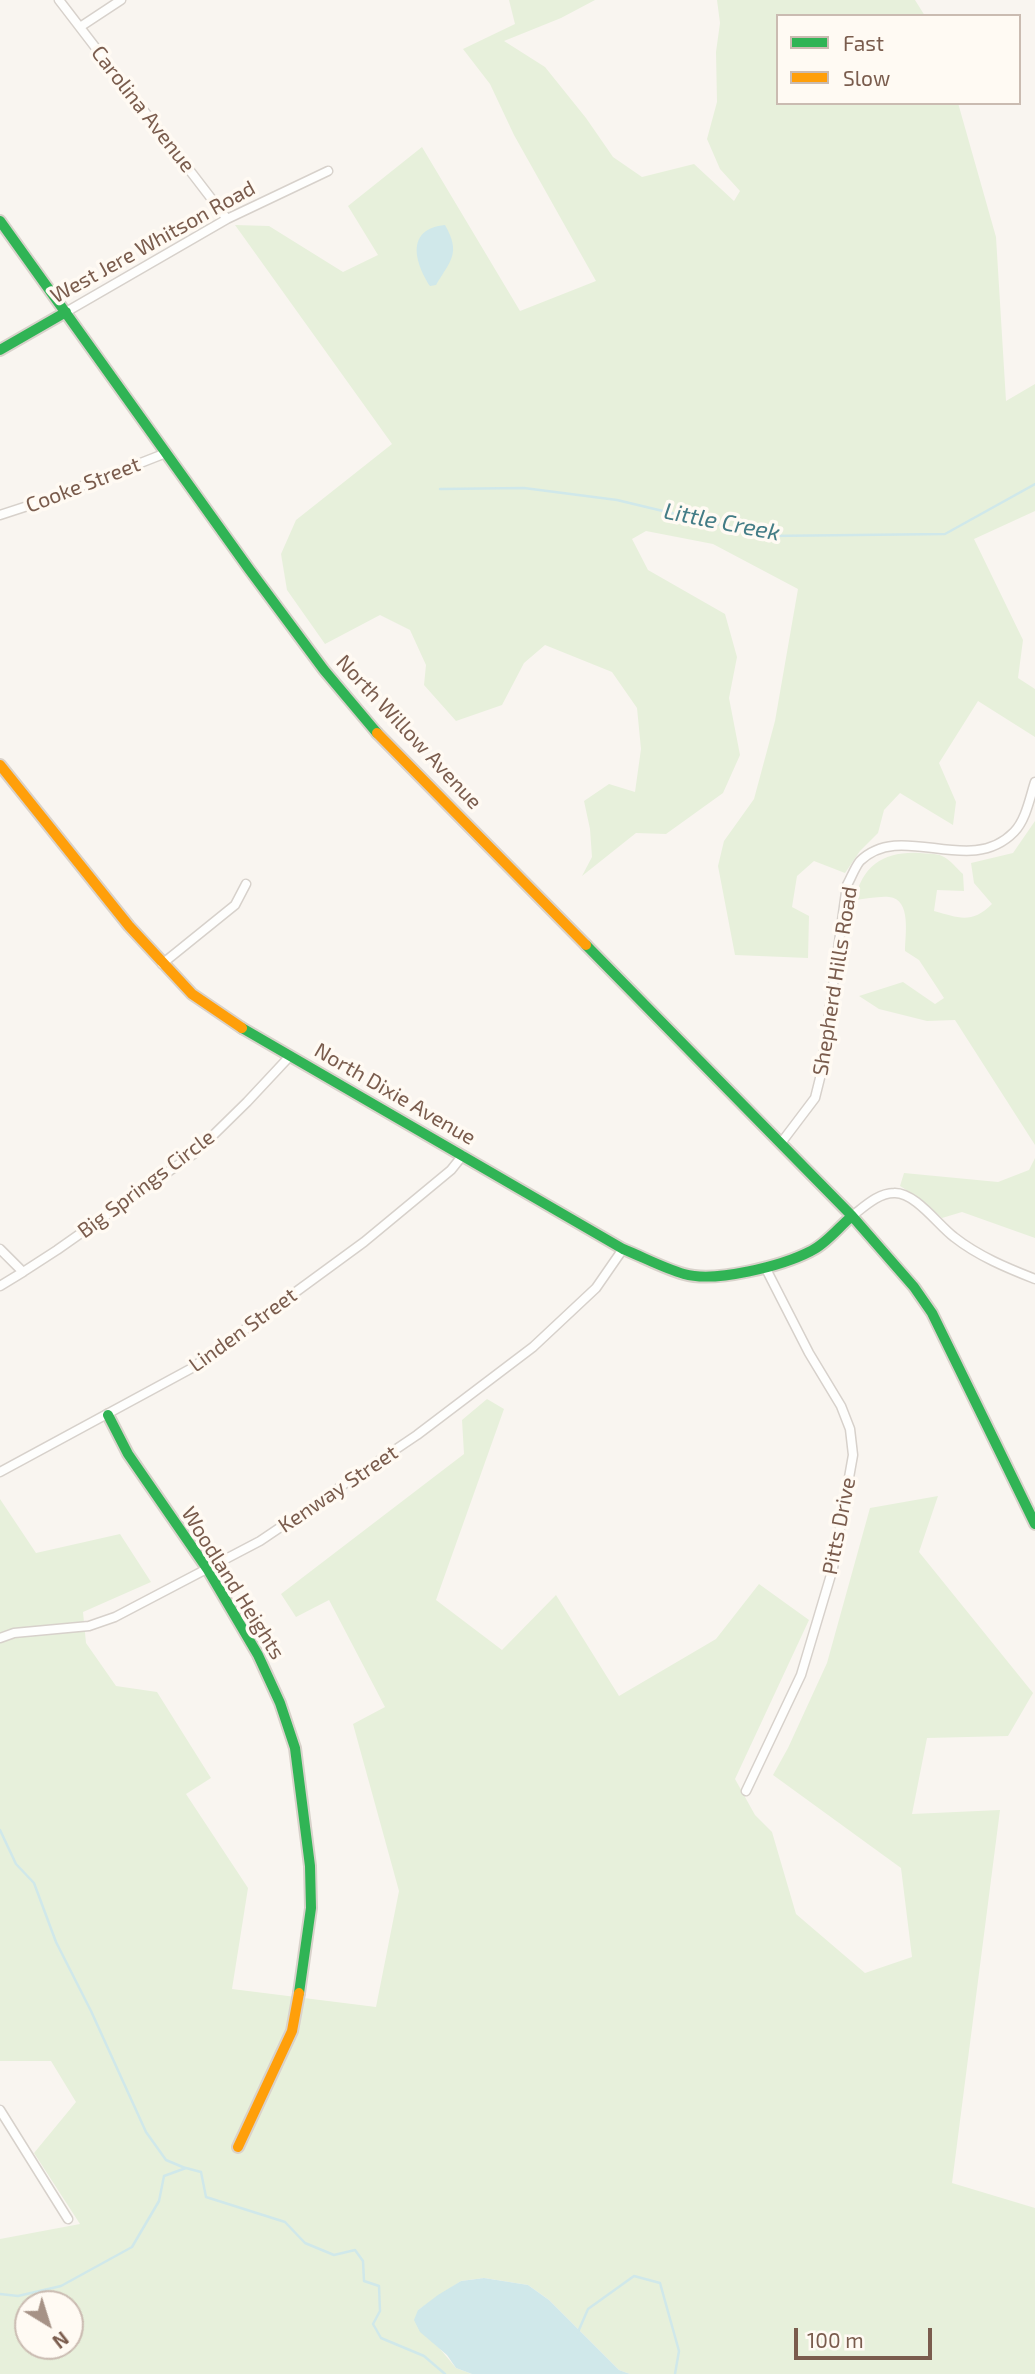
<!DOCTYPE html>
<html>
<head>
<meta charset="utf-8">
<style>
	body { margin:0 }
	#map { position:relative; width:1035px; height:2374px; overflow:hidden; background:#f9f5f0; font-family:"Exo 2",sans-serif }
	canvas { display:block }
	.legend { position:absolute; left:776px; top:14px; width:245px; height:91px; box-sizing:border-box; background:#fffaf3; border:2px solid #cabbb1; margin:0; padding:9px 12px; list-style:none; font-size:21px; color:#7a5c4d }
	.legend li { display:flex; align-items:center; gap:14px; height:35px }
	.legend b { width:35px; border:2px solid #cabbb1 }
	.north { position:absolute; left:14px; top:2290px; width:70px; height:70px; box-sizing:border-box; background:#fffaf3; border:2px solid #cabbb1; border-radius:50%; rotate:142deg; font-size:19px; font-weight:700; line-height:28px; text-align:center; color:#7a5c4d }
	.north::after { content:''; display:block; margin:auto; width:24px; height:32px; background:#a69286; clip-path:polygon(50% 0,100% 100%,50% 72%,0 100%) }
	.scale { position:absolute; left:794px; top:2328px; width:138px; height:32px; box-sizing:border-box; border:4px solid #7a5c4d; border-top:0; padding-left:9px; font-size:21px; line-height:24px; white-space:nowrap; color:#7a5c4d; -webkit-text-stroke:5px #fffaf3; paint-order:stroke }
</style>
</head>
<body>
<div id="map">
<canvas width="1035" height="2374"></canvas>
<ul class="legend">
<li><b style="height:9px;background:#30b455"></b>Fast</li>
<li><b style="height:9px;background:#ff9f0a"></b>Slow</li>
</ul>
<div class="north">N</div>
<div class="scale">100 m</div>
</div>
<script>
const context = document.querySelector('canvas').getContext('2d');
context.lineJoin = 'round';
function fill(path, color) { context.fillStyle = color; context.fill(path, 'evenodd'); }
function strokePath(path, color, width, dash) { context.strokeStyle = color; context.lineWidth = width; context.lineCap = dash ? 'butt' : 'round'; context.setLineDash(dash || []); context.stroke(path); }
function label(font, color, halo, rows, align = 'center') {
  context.font = font + ' "Exo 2",sans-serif'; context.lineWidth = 7; context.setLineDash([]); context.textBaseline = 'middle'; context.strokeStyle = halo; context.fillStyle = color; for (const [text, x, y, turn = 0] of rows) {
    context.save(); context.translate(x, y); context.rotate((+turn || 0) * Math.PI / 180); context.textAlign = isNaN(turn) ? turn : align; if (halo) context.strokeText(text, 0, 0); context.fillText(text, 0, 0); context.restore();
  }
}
const green = new Path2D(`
	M509,0H595L561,18L504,41L545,67L586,118L613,157L642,177L694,164L734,201L740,191L720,169L707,139L717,102L716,52L720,23L717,0H915L925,16H778V103H958L996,237L1006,401L1035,384V511L974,539L1023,640L1018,678L1035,689V737L978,701L939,763L956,802L953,825L900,793L884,810L878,833L860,851L845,873L814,861L797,876L792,907L809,916L808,958L735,955L718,866L724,841L754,799L775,721L798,589L713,544L646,531L632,539L648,570L725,614L737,657L729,698L740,755L723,793L666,834L636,833L582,876L592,857L590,829L584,801L609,784L635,792L641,749L637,708L612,672L545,645L524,663L502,705L456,721L424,685L426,665L410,630L380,615L325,644L287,590L281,554L296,520L392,444L235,225L269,226L343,272L378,255L348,206L422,147L520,311L596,281L514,135L490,84L463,49L515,24Z
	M1035,821V1145L955,1020L927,1021L879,1009L859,996L903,982L935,1004L944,998L919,960L905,951C905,936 912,899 889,897C879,896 866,899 855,900C862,865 885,851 920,853C927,854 936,853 942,856C950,859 957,869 963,874L964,891L937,890L934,911C959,918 972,924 992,904L974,883L971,863L1013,853Z
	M1035,1158V1238L962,1212L942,1218L919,1198L900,1186L904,1173L998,1182L1029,1170Z
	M487,1399L504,1409L436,1600L502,1650L556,1595L619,1696L716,1639L759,1584L809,1620L735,1779L755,1815L772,1832L796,1914L865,1973L912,1957L901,1868L773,1775L788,1748L827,1663L870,1508L938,1496L919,1552L1033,1693L1008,1736L927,1738L912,1814L1000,1810L952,2183L1035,2208V2374H630L619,2370L549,2300L528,2285L484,2278L461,2281L418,2310L436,2344L456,2368L472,2374H0V2239L80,2224L34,2153L76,2102L51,2061H0V1499L36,1553L120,1534L151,1582L83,1612L86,1643L116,1686L157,1692L211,1778L186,1794L248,1888L232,1989L376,2007L399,1891L353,1724L385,1707L329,1600L296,1617L281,1594L464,1454L462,1420ZM28,2304H70V2346H28Z`);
const water = new Path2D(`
	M445,225C461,253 451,260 436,285L430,286C414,261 406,229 445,225Z
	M484,2278L528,2285L549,2300L619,2370L630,2374H472L456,2368L447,2355L420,2332L414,2320L418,2310L438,2295L461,2281Z`);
const stream = new Path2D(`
	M440,489L524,488L617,500L767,536L945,534L1035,484
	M0,1830L16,1864L34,1883L56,1942L91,2011L146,2132L166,2160L185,2168
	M0,2294L18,2296L61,2286L132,2247L159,2201L164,2176L186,2168L201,2172L206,2197L285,2222L305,2243L334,2255L355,2250L363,2261L364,2281L379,2286L380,2311L373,2324L381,2338L424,2356L445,2374
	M578,2332L588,2309L634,2276L660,2283L679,2351L675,2374`);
const street = new Path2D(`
	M59,0L227,219
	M80,27L121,0
	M66,312L227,219L328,171
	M0,515L46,500L166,453
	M162,964L235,905L246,884
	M781,1143L815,1098L820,1078L847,885C851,878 855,867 860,861C902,820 969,878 1014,832C1026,820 1030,797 1035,782
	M852,1216C864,1207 878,1193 894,1193C915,1192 938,1225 954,1237C978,1256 1007,1268 1035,1279
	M0,1249L23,1272L0,1286
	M23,1272L57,1250L195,1153L247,1102L290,1056
	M0,1472L192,1368L364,1242L451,1170L463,1155
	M0,1638L14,1633L89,1626L115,1617L260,1541L417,1435L533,1347L596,1288L623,1249
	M746,1791L801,1675L833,1568L853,1455L850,1429L841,1406L809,1353L765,1267
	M0,2110L68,2219`);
const fast = new Path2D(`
	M0,221L249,569L324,670L377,733
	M0,350L66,312
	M586,945L852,1216L914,1287L932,1313L1035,1524
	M242,1028L623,1249C643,1257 663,1268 684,1274C715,1283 782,1266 811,1251C826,1244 839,1227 852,1216
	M108,1415L128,1454L208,1570L258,1655L280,1703L295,1748L310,1866L311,1908L299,1993`);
const slow = new Path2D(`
	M377,733L586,945
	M0,765L129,926L192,994L242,1028
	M238,2147L292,2031L299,1993`);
const streetNames = [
	["Carolina Avenue",143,109,52],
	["West Jere Whitson Road",153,242,-29],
	["Cooke Street",83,485,-21],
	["North Willow Avenue",409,732,47],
	["Shepherd Hills Road",835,981,-81],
	["North Dixie Avenue",395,1094,30],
	["Big Springs Circle",146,1184,-37],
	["Linden Street",243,1330,-36],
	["Kenway Street",338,1489,-34],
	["Pitts Drive",839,1526,-79],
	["Woodland Heights",233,1583,58]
];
const waterNames = [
	["Little Creek",722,522,11]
];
fill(green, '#e7f0db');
fill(water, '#d0e8ea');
strokePath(stream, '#d0e8ea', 2.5);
strokePath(street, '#d7d1cb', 11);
strokePath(fast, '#d9d2cb', 14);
strokePath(slow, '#d9d2cb', 14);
strokePath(street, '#fefefd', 8);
strokePath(fast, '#30b455', 10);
strokePath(slow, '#ff9f0a', 10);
label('21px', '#7a5c4d', '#fffaf3', streetNames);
label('italic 23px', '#437c86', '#fffaf3', waterNames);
</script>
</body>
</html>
